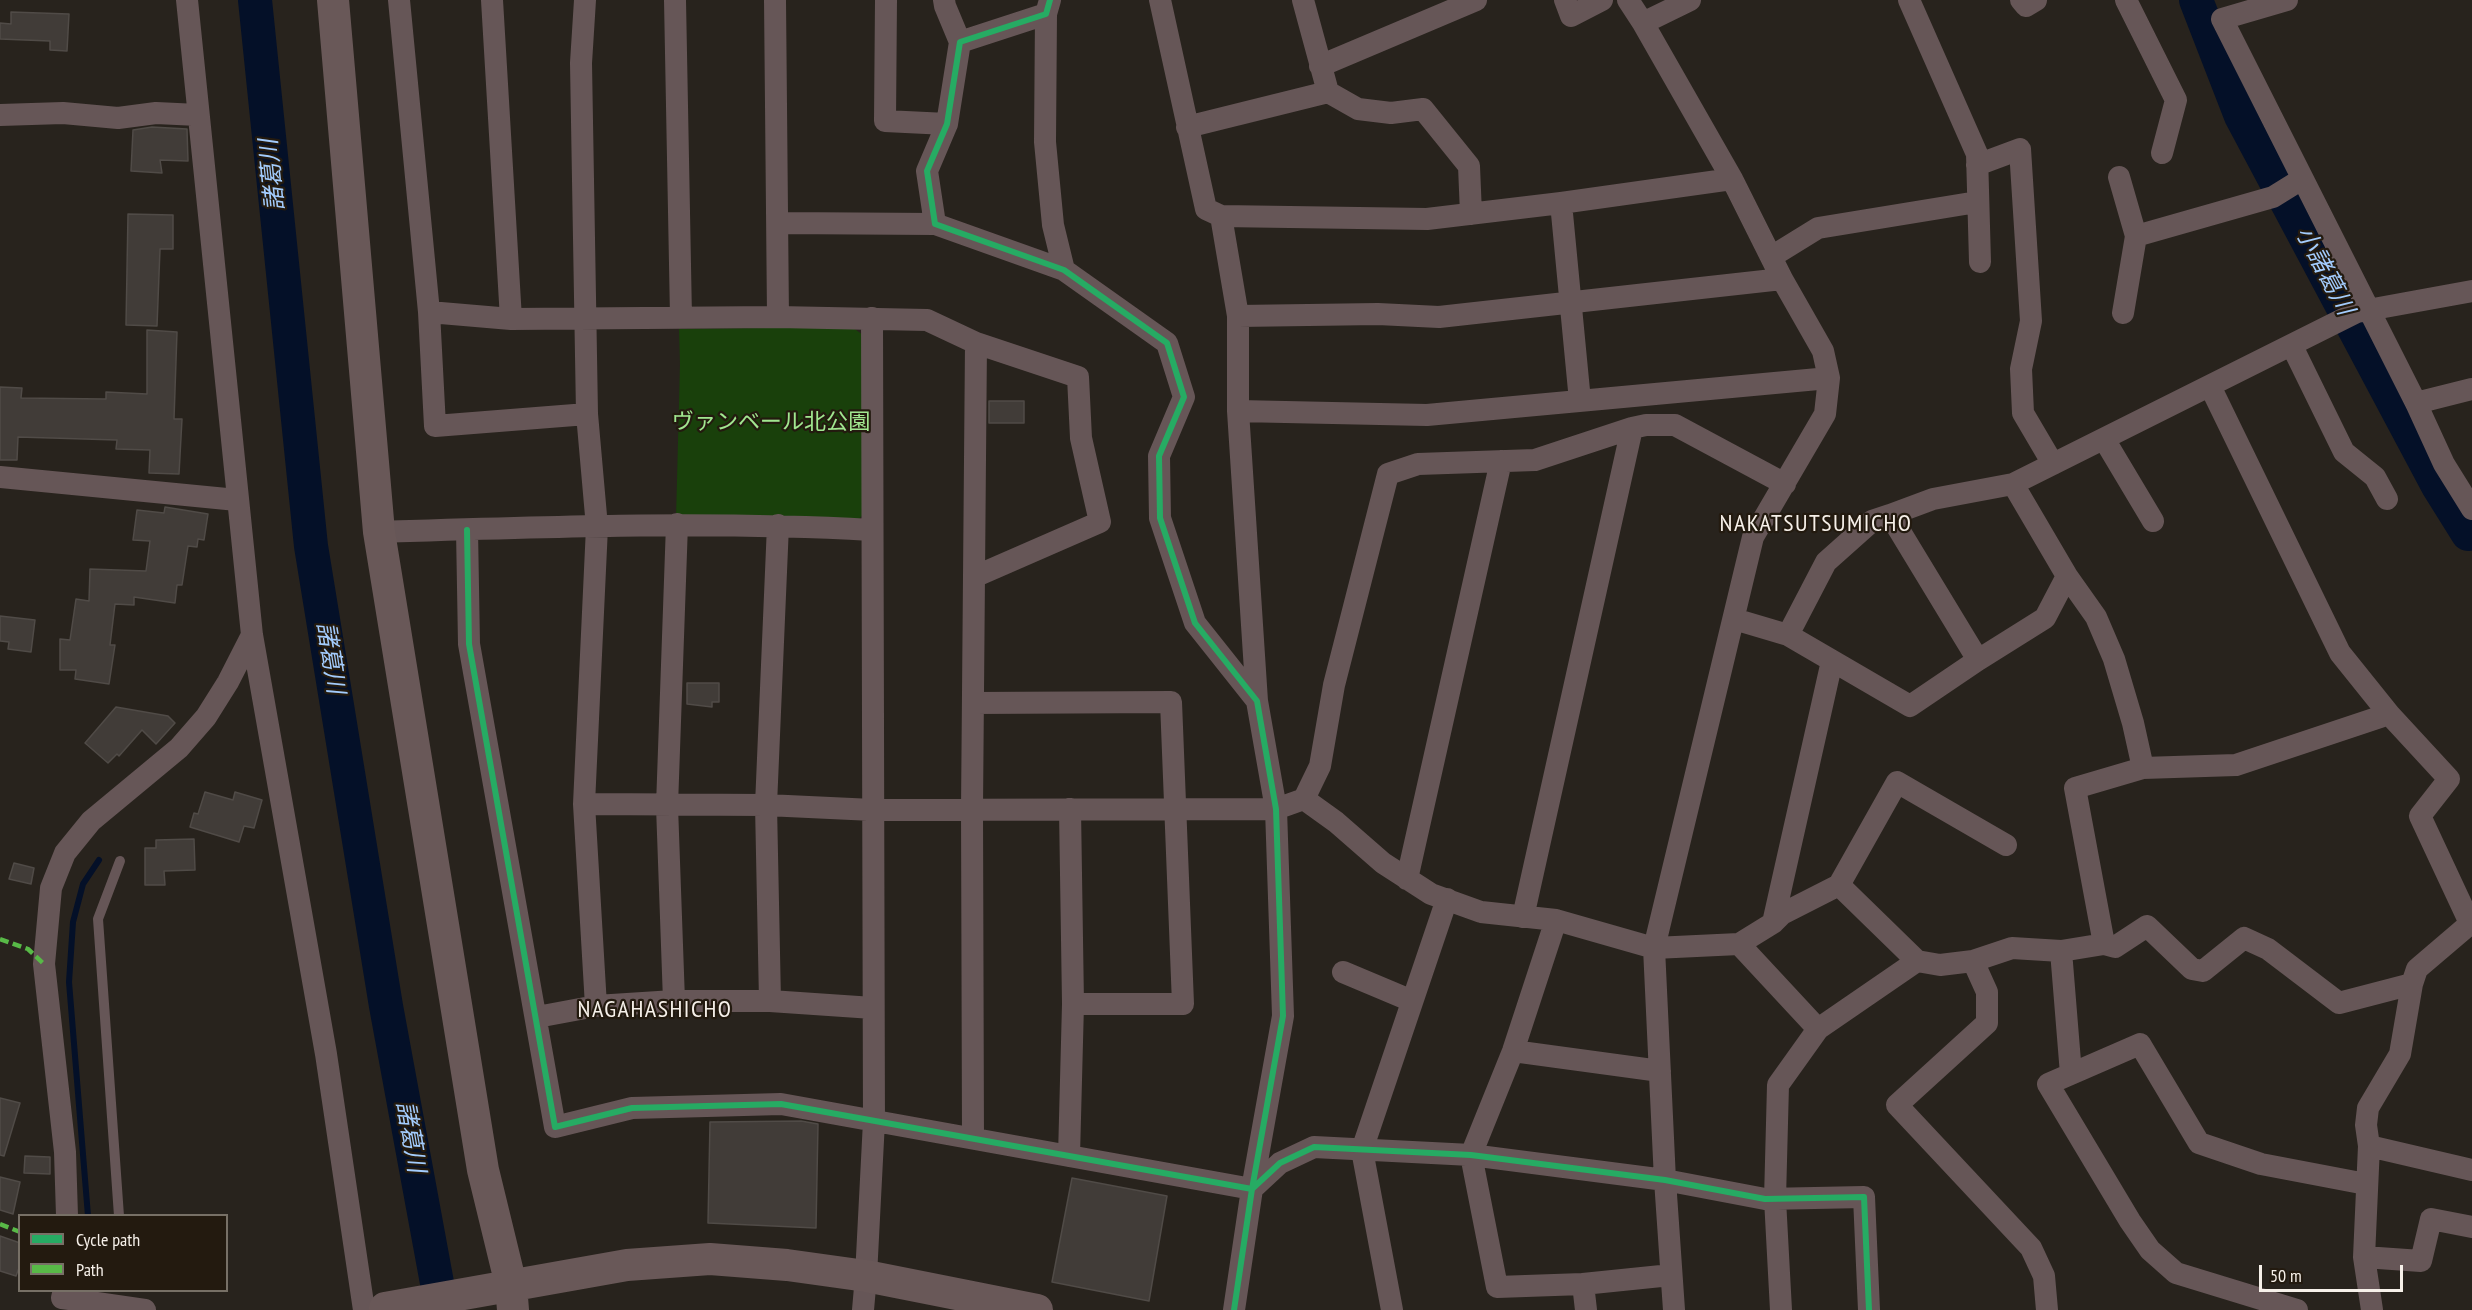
<!DOCTYPE html>
<html>
<head>
<meta charset="utf-8">
<style>
	body { margin:0 }
	#map { position:relative; width:2472px; height:1310px; overflow:hidden; background:#28231d; font-family:"PT Sans Narrow",sans-serif }
	canvas { display:block }
	.legend { position:absolute; left:18px; top:1214px; width:210px; height:78px; box-sizing:border-box; background:#231a0f; border:2px solid #777066; margin:0; padding:8px 10px; list-style:none; font-size:18px; color:#f6f0e9 }
	.legend li { display:flex; align-items:center; gap:12px; height:30px }
	.legend b { width:30px; border:2px solid #777066 }
	.scale { position:absolute; left:2259px; top:1265px; width:144px; height:27px; box-sizing:border-box; border:3px solid #f6f0e9; border-top:0; padding-left:8px; font-size:18px; line-height:21px; white-space:nowrap; color:#f6f0e9; -webkit-text-stroke:4px #231a0f; paint-order:stroke }
</style>
</head>
<body>
<div id="map">
<canvas width="2472" height="1310"></canvas>
<ul class="legend">
<li><b style="height:8px;background:#26ab63"></b>Cycle path</li>
<li><b style="height:8px;background:#58b947"></b>Path</li>
</ul>
<div class="scale">50 m</div>
</div>
<script>
const context = document.querySelector('canvas').getContext('2d');
context.lineJoin = 'round';
function fill(path, color) { context.fillStyle = color; context.fill(path, 'evenodd'); }
function strokePath(path, color, width, dash) { context.strokeStyle = color; context.lineWidth = width; context.lineCap = dash ? 'butt' : 'round'; context.setLineDash(dash || []); context.stroke(path); }
function label(font, color, halo, rows, align = 'center') {
  context.font = font + ' "PT Sans Narrow","Noto Sans JP",sans-serif'; context.lineWidth = 4.5; context.setLineDash([]); context.textBaseline = 'middle'; context.strokeStyle = halo; context.fillStyle = color; for (const [text, x, y, turn = 0] of rows) {
    context.save(); context.translate(x, y); context.rotate((+turn || 0) * Math.PI / 180); context.textAlign = isNaN(turn) ? turn : align; if (halo) context.strokeText(text, 0, 0); context.fillText(text, 0, 0); context.restore();
  }
}
const green = new Path2D(`
	M852,327L863,335L866,511L859,519L676,518L680,364L679,329Z`);
const stream = new Path2D(`
	M88,1216L69,982L73,922L83,884L99,860`);
const river = new Path2D(`
	M255,0L311,546L386,1006L442,1310
	M2196,0L2241,116L2438,486L2468,534`);
const building = new Path2D(`
	M11,12L69,14L67,51L50,50V41L0,39V23L11,24Z
	M152,127L187,129L188,161L160,160L162,173L131,171L133,130Z
	M128,214L173,215V249H160L157,326L126,325Z
	M147,330L177,332L174,419H182L179,474L149,473L150,450L116,449L117,440L18,437L17,460H0V387L22,388L21,398L106,399V392L147,394Z
	M989,401H1024V423H989Z
	M165,507L208,514L204,540L198,539L197,547L188,546L182,585H177L175,603L134,597V605L115,604L110,645H115L109,684L75,679L76,670H60V639L70,640L76,599L89,601L90,569L146,571L150,541L133,540L137,510L164,513Z
	M0,616L35,620L31,652L8,649L9,642L0,641Z
	M687,683H719V702H712V707L687,704Z
	M116,707L168,716L175,723L156,744L142,730L119,756L117,754L108,763L85,743Z
	M205,792L233,800L235,792L262,800L254,828L244,826L239,842L190,827L194,813L198,814Z
	M194,839L195,870L164,871L165,885H145V848H156V840Z
	M14,863L34,868L31,884L9,879Z
	M0,1098L20,1103L4,1156L0,1155Z
	M801,1121L818,1124L816,1228L708,1223L710,1122Z
	M25,1156L50,1157V1174L24,1173Z
	M0,1177L20,1182L13,1214L0,1210Z
	M1072,1178L1167,1196L1149,1301L1052,1282Z
	M0,1236L20,1243V1265L16,1276L0,1271Z`);
const lane = new Path2D(`
	M119,1216L98,919L120,861`);
const street = new Path2D(`
	M187,0L252,635L326,1054L364,1310
	M399,0L429,312L435,426L587,414
	M492,0L511,319
	M585,0L581,63L587,414L597,527L584,804L596,1006
	M675,0L681,317
	M775,0L778,317
	M886,0L885,121L947,124
	M944,0L945,6L960,42
	M1050,0L1046,14L960,42L947,124L927,171L935,224L1064,270L1167,343L1184,397L1159,456L1160,518L1195,623L1257,701L1276,809L1283,1016L1252,1189L1234,1310
	M1160,0L1206,209L1221,216L1427,219L1561,203L1732,179
	M1565,0L1571,16L1602,0
	M1628,0L1643,23
	M1909,0L1977,154L1980,262
	M2021,0L2026,6L2036,0
	M2126,0L2176,100L2162,153
	M2287,0L2222,19L2416,403L2444,464L2472,509
	M1046,14L1045,142L1053,225L1064,270
	M1320,66L1476,0
	M1328,92L1358,109L1391,113L1423,109L1469,166L1471,214
	M0,115L63,113L118,118L156,113L198,115
	M1187,127L1328,92L1303,0
	M1977,165L2020,149L2031,321L2021,369L2023,413L2053,464
	M2119,177L2136,236
	M1561,203L1580,401
	M1221,216L1238,316V411L1257,701
	M778,223L935,224
	M1771,257L1818,228L1977,202
	M429,312L511,319L778,317L927,320L976,343L1078,377L1081,438L1100,522L974,577
	M2123,313L2136,236L2273,197L2302,179
	M1238,316L1378,314L1439,317L1782,279
	M2292,346L2344,452L2375,477L2387,499
	M2210,386L2340,653L2389,714
	M2416,403L2472,389
	M1238,411L1427,415L1829,378
	M2104,439L2153,521
	M0,477L237,500
	M467,530L469,644L555,1127L632,1108L781,1104L1252,1189L1280,1163L1314,1147L1471,1155L1665,1180L1765,1199L1864,1197L1869,1310
	M379,532C543,527 707,521 871,530
	M2067,576L2045,618L1978,660L1890,515L1933,499L2013,484L2357,312L2472,291
	M1734,619L1788,635L1826,562L1872,521L1890,515
	M1788,635L1910,706L1978,660
	M973,703L1171,702L1183,1004H1073
	M2143,768L2236,765L2389,714L2449,779L2420,816L2470,923
	M1304,799L1336,822L1383,863L1431,894L1481,912L1556,920L1654,948L1739,944L1773,923L1782,914L1839,885L1917,961L1940,965L1973,961L2012,948L2061,951L2104,944L2075,788L2143,768L2133,723L2114,659L2096,617L2067,576L2013,484
	M584,804L766,805L873,810L1276,809L1304,799L1320,766L1334,685L1388,474L1418,464L1535,460L1632,428L1646,425H1675L1785,484
	M1407,879L1501,461
	M1839,885L1897,782L2006,845
	M1523,917L1632,428
	M1556,920L1513,1051L1471,1155L1497,1287L1583,1284L1586,1310
	M1773,923L1832,661
	M1739,944L1818,1029
	M2104,944L2115,947L2147,926L2192,969L2203,971L2244,938L2268,949L2339,1003L2412,984
	M2061,951L2071,1074L2048,1084L2130,1221L2150,1250L2176,1273L2297,1310
	M1973,961L1987,992V1023L1897,1105L2031,1248L2044,1276L2047,1310
	M1343,972L1412,1001
	M674,1001L667,806L677,524
	M770,1001L766,805L778,525
	M537,1017L596,1006L674,1001H770L873,1008
	M1513,1051L1660,1071
	M2071,1074L2140,1044L2199,1143L2261,1164L2366,1184
	M973,1138L972,809L976,343
	M2369,1146L2472,1170
	M1069,1156L1073,1004L1070,809
	M67,1216L65,1152L44,964L51,888L65,853L91,821L179,748L206,717L228,682L252,635
	M2364,1257L2421,1261L2431,1219L2472,1227
	M1583,1284L1671,1275
	M64,1290L62,1298L145,1310
	M863,1310L866,1276L874,1121L872,318
	M1392,1310L1362,1150L1447,899
	M1674,1310L1665,1180L1654,948L1753,537L1825,414L1829,378L1823,351L1782,279L1732,179L1643,23L1690,0
	M1781,1310L1775,1199L1778,1085L1818,1029L1917,961
	M2372,1310L2364,1257L2369,1146L2366,1125L2368,1108L2400,1054L2412,984L2417,969L2472,922`);
const secondary = new Path2D(`
	M333,0L379,532L483,1170L511,1285L513,1310
	M385,1308L627,1265L710,1259L787,1265L866,1276L1037,1310`);
const quiet = new Path2D(`
	M0,939L28,949L44,964
	M0,1224L20,1232`);
const cycleway = new Path2D(`
	M1050,0L1046,14L960,42L947,124L927,171L935,224L1064,270L1167,343L1184,397L1159,456L1160,518L1195,623L1257,701L1276,809L1283,1016L1252,1189L1234,1310
	M467,530L469,644L555,1127L632,1108L781,1104L1252,1189L1280,1163L1314,1147L1471,1155L1665,1180L1765,1199L1864,1197L1869,1310`);
const parkNames = [
	["ヴァンベール北公園",771,423]
];
const waterNames = [
	["諸葛川",273,175,-96],
	["小諸葛川",2324,271,62],
	["諸葛川",330,658,81],
	["諸葛川",410,1137,80]
];
const neighbourhoodNames = [
	["NAKATSUTSUMICHO",1816,524],
	["NAGAHASHICHO",655,1010]
];
fill(green, '#19400b');
strokePath(stream, '#041028', 6);
strokePath(river, '#041028', 34);
fill(building, '#413c38');
strokePath(building, '#504b47', 1.5);
strokePath(lane, '#665657', 10);
strokePath(street, '#665657', 22);
strokePath(secondary, '#695858', 32);
strokePath(quiet, '#58b947', 4.5, [9, 4.5]);
strokePath(cycleway, '#26ab63', 6);
label('22px', '#a1e790', '#231a0f', parkNames);
label('italic 24px', '#a3ccfd', '#231a0f', waterNames);
context.letterSpacing = '1.5px';
label('24px', '#f6f0e9', '#231a0f', neighbourhoodNames);
context.letterSpacing = '0px';
</script>
</body>
</html>
